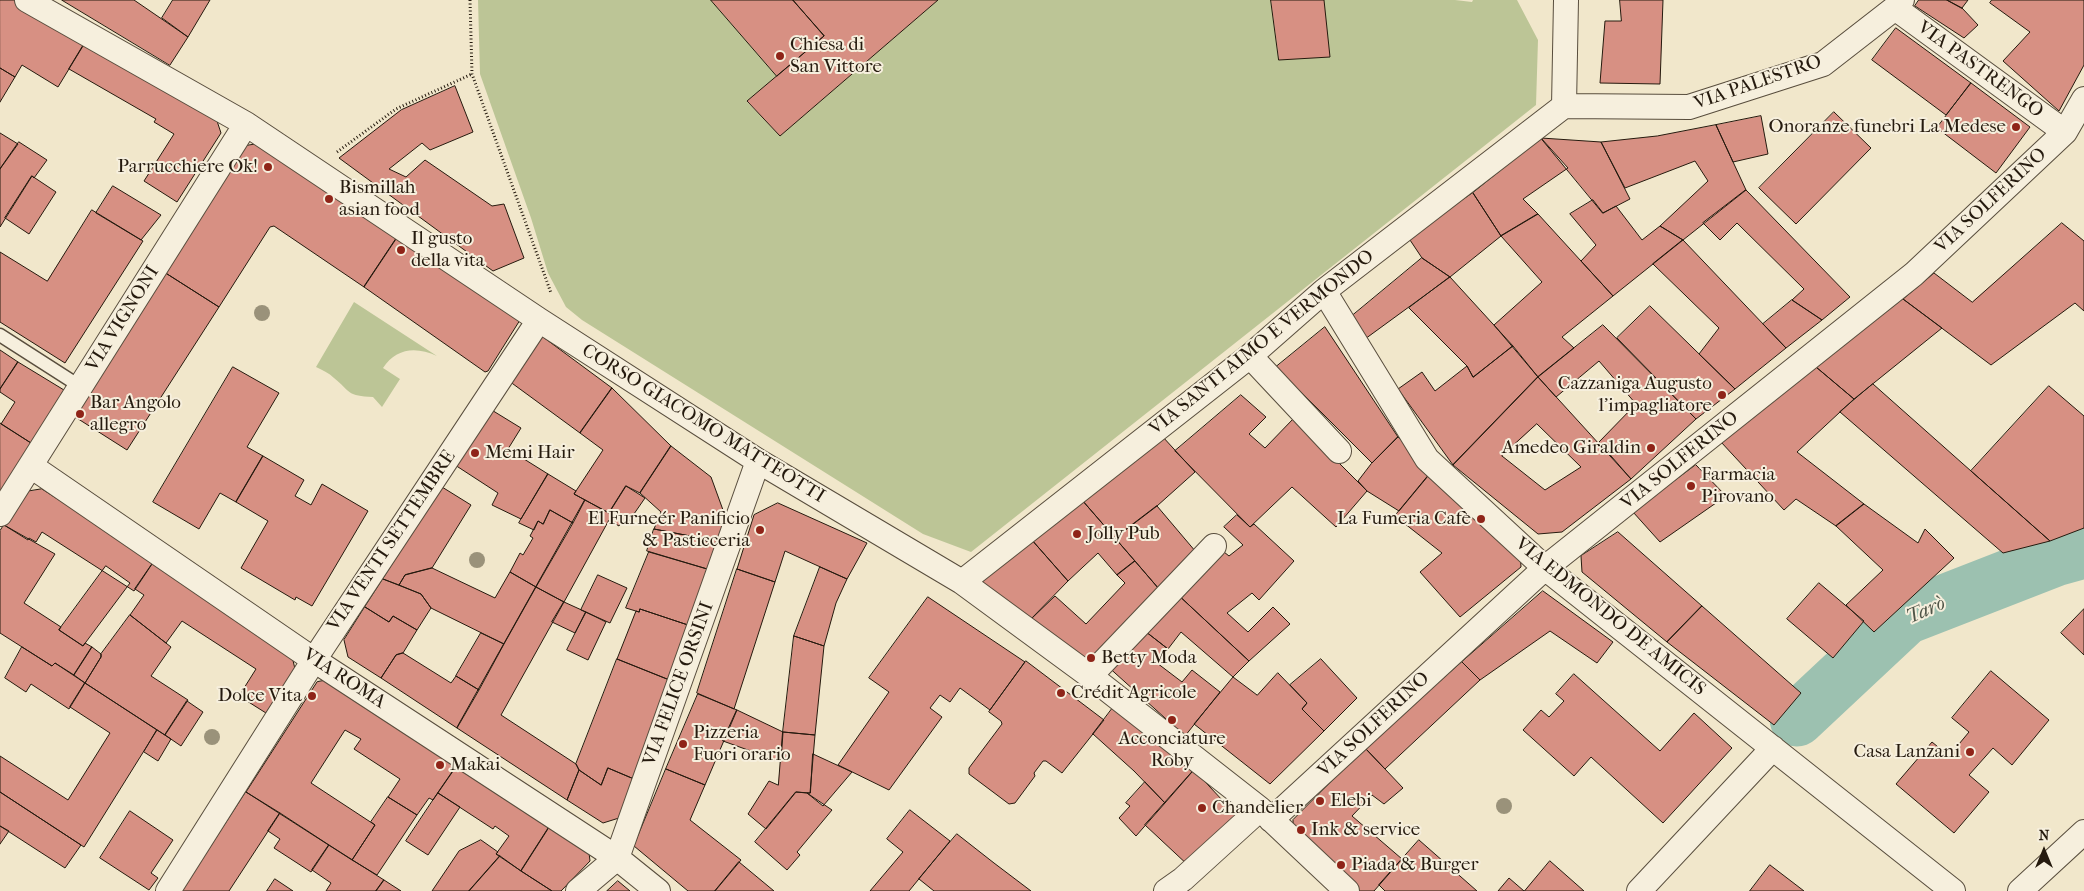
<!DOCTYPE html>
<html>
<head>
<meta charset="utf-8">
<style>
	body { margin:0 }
	#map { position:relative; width:2084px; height:891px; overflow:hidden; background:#f1e7cb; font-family:"IM FELL French Canon",serif }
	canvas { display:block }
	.north { position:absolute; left:2019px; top:826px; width:50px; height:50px; -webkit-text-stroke:4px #f6efdd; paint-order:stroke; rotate:0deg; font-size:14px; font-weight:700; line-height:20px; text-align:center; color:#251a0e }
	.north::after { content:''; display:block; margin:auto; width:18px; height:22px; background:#251a0e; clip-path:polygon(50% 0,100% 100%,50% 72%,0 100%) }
</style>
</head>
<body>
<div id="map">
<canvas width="2084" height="891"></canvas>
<div class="north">N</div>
</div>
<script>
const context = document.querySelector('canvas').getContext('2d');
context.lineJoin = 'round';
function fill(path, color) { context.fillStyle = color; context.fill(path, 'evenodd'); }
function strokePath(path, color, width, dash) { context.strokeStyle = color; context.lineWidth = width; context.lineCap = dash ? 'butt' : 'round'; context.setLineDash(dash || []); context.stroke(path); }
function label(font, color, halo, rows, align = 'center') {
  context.font = font + ' "IM FELL French Canon",serif'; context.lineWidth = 4; context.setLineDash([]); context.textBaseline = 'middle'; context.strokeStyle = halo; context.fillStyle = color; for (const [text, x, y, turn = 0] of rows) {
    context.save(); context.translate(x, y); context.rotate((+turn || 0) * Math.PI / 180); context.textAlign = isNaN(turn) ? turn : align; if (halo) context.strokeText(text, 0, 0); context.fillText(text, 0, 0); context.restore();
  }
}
const green = new Path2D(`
	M478,0H711L777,76L747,102L780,136L938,0H1271L1279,59L1324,0H1455L1472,2L1473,0H1517L1538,40L1536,105L971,552L923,534L582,320L566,307L548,273L531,218L480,74Z
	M354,302L437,356C416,346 396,348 383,368L400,379L382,407L373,397C347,396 351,392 334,378C329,373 322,370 316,367Z`);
const river = new Path2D(`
	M1797,719L1906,617L2055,559L2084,551`);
const building = new Path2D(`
	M0,0H14L86,41L58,87L22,65L15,77L0,68Z
	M62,0H134L188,37L170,65Z
	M173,0H210L188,37L162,18Z
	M711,0H793L824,36L777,76Z
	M793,0H938L780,136L747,101L824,36Z
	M1271,0H1324L1330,57L1279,60Z
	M1620,0H1663L1660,84L1600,83L1605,21H1621Z
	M1919,0H1947L1962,8L1978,25L1964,38L1915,6Z
	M1947,0H1968L1962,8Z
	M1992,0H2084V65L2059,111L2003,61L2030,32L1990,3Z
	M1896,28L1971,83L1946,115L1872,60Z
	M86,41L214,112L221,133L177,202L144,181L174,134L154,122L156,119L69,69Z
	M0,68L15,77L0,102Z
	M1971,83L2030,127L1996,173L1937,128Z
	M455,86L473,132L430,150L422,143L389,169L406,177L425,160L492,206L504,204L524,258L493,271L339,158L401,110Z
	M1834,112L1871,148L1796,224L1759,188Z
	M1761,116L1768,154L1733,162L1716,125Z
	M1716,125L1746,190L1683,240L1660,226L1708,181L1695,161L1625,188L1601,142L1657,136Z
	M0,133L18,144L0,169Z
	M1541,138L1601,142L1630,199L1603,213Z
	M1541,138L1568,168L1523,199L1538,214L1501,236L1473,193Z
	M19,142L47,160L34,178L32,176L0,227V169Z
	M268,142L400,233L364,287L274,226L270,227L219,307L164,272L245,146Z
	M32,176L56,192L29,234L5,218Z
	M113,186L161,215L141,240L96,213Z
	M1746,190L1850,297L1822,320L1792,300L1804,289L1737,223L1720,240L1703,223Z
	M1473,193L1501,236L1450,277L1422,258L1408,237Z
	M1593,200L1603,213L1616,206L1642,240L1660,226L1683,240L1613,296L1581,261L1596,245L1570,214Z
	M92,210L143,241L65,363L0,322V252L47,281Z
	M1538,214L1613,296L1562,337L1574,348L1538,377L1494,325L1542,282L1501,236Z
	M2062,223L2084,241V311L2075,303L1991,365L1903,299L1934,273L1972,302Z
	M400,233L520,320L488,371L485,372L364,287Z
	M1683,240L1786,348L1735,389L1699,354L1719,328L1653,264Z
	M1422,258L1450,277L1365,339L1352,316Z
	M164,272L219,307L127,450L72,415Z
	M1450,277L1513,346L1473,377L1467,366L1409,308Z
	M1903,299L1942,328L1854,399L1816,367Z
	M1792,300L1822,320L1786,348L1763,324Z
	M1650,306L1735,389L1696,419L1617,338Z
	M1603,325L1696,419L1631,479L1599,442L1636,404L1599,361L1556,397L1538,377Z
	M1325,327L1398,437L1372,463L1276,367Z
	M539,334L612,388L580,433L509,381Z
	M1513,346L1538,377L1453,465L1398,389L1422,372L1435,391L1467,366L1473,377Z
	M0,350L18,362L0,389Z
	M18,362L64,390L31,443L1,424L15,402L0,392V389Z
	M233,367L279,393L247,447L263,456L236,502L220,493L199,529L153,502Z
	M1816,367L1854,399L1797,452L1864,504L1836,526L1796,499L1784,510L1721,442Z
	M1538,377L1631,479L1562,532L1538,534L1453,465ZM1537,424L1581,467L1545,490L1502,456Z
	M1873,384L1971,471L2050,541L2003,553L1840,412Z
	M2049,386L2084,416V528L2050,541L1971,471Z
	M612,388L671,446L640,493L626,486L609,513L574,494L603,450L580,433Z
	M1241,395L1266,417L1249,434L1265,448L1294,418L1367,491L1336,527L1292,487L1250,527L1175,451Z
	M490,409L521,428L508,449L548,474L521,519L492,505L498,493L455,465Z
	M0,423L31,443L0,492Z
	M1162,436L1195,472L1157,506L1115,538L1082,500Z
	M1398,437L1433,470L1399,511L1367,491L1358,481L1371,464Z
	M671,446L711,477L727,521L723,546L690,536L654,529L661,512L640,493Z
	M263,456L304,480L295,496L311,505L322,484L368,511L312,606L296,597L295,600L241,568L268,521L236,502Z
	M1696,465L1726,496L1660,542L1633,512Z
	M1433,470L1520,548L1521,567L1460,617L1420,572L1442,553L1395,516Z
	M548,474L576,491L574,494L585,500L573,523L550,510L543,524L538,521L534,530L519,523Z
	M626,486L645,498L627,524L609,513Z
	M442,487L471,505L432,568L405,575L399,585L383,579Z
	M42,489L154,561L134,591L42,532L36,542L29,538L28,540L4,525L24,492Z
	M585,500L622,520L619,526L609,520L564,602L536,587Z
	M1082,500L1135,561L1117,575L1098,553L1068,581L1031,539Z
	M778,503L867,543L847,579L785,551L775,582L737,569L754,515Z
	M1864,504L1918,543L1925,529L1954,558L1874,632L1846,605L1883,570L1836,526Z
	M1157,506L1196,552L1159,589L1115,538Z
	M550,510L573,523L536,587L510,572L520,553L523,555L533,538L530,536L538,521L543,524Z
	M1237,515L1250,527L1254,524L1294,561L1259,600L1252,593L1227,613L1248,632L1273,607L1290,624L1249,661L1175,592L1219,548L1229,556L1243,545L1224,527Z
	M4,525L55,554L24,603L61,627L59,630L83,646L85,643L92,647L74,675L55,663L52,666L0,633V531Z
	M654,529L690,536L723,546L714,571L647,551Z
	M1618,532L1702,606L1667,642L1582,572L1581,556Z
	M1031,539L1068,581L1029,621L977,582Z
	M649,552L714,571L694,627L640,609L639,612L626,608Z
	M1135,561L1159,589L1087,667L1029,621L1055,596L1086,624L1125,583L1117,575Z
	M153,563L291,652L295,669L266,713L239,696L256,669L182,621L166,643L130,615L144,595L135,589Z
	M106,566L130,583L83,646L59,630Z
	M820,567L847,579L836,603L824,646L794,636Z
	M432,568L495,598L510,572L536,587L504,644L431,608L421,594L399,585L405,575Z
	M737,569L775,582L734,709L697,693Z
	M598,575L627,588L610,623L581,610Z
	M383,579L421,594L431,608L417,630L393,616L389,622L365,607Z
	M1819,583L1864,621L1833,658L1787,619Z
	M536,587L564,602L501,715L576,764L579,770L567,800L457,728Z
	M1543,591L1613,642L1597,663L1550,631L1480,680L1462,662Z
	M1175,592L1249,661L1233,677L1181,632L1168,649L1141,628Z
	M928,597L1025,662L990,710L960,688L950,702L940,695L930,708L942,717L889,790L838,765L889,692L869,678Z
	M564,602L586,612L575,633L552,622Z
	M1702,606L1801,693L1774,725L1667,642Z
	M365,607L389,622L393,616L417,630L403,653L396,655L381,678L348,657L344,640Z
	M640,609L694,627L672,681L617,659L636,611L639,612Z
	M2084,609V655L2061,633Z
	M586,612L606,622L588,660L567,650Z
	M130,615L171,647L151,676L188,700L165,735L85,683L101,657V654Z
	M1141,628L1168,649L1157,663L1182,682L1192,670L1220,692L1185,736L1105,664Z
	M481,633L504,644L479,690L456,676Z
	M794,636L824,646L815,735L783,732Z
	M22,647L52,666L55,663L85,683L69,709L31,684L26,692L5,678Z
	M92,647L101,654V657L85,683L74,675Z
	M403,653L451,683L456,676L479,690L457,728L381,678L396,655Z
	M617,659L672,681L634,779L608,768L601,785L579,770L576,764Z
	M1321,659L1357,698L1324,731L1302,709L1307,703L1290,685Z
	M1026,661L1104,720L1062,773L1046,761H1043L1034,773L1035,776L1015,803L1009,804L969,774V768L1002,724L1001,721L989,712Z
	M1462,662L1480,680L1385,769L1365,748Z
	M1991,671L2049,720L2012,765L1993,748L1969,775L1989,792L1954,833L1896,784L1932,742L1949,756L1969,732L1952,718Z
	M1278,673L1307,703L1302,709L1324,731L1270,784L1194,724L1233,677L1257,695Z
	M1574,674L1660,751L1694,713L1732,748L1663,823L1591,757L1574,776L1523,730L1541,710L1549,717L1564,701L1556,694Z
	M333,679L460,761L433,800L429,798L417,815L388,797L400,779L354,749L361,739L345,730L311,783L375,825L352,860L246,792L317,682Z
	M85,683L157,730L84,847L0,792V756L68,800L110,733L70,707Z
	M698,694L737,710L705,785L666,769Z
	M187,701L203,712L181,746L165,735Z
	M1118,701L1162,740L1192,772L1165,803L1134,771L1093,734Z
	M737,710L783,732L781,762L723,741Z
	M157,730L171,739L158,761L144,752Z
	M783,732L815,735L810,793L796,792L766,829L748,814L769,781L778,785Z
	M1365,748L1403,788L1384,804L1372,795L1352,816L1402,859L1374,891H1358L1293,833V820Z
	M813,754L852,772L823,806L807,793H810Z
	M460,761L553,821L521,871L496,854L509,836L495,826L493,829L438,793Z
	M608,768L634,779L619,818L603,823L567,800L579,770L601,785Z
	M666,769L705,785L690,820L741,860L715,891H688L634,846Z
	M1194,770L1239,818L1190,867L1145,825Z
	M1145,782L1165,803L1136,836L1119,818L1130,806L1126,803Z
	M0,792L81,845L65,868L0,826Z
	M246,792L280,813L229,891H182Z
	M796,792L807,793L832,810L797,852L800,855L787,870L755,842Z
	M438,793L460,807L428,855L406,841Z
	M388,797L417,815L377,875L352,860L375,825L371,822Z
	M910,810L950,841L909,891H870L903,852L887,839Z
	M130,811L173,840L151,873L158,878L149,890L100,858Z
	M280,813L329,845L311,872L274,848L280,839L268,831Z
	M553,821L588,844L590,861L561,891H552L521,871Z
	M0,826L9,831L0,844Z
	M957,834L994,863L1031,891H934L919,879Z
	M481,840L498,852L496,854L500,856L469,891H432L459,851Z
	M1419,840L1477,891H1385L1379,885Z
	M329,845L384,880L376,891H326L331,883L312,870Z
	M500,856L521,871L552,891H469Z
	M1550,861L1584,891H1498L1509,878L1524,891Z
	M739,862L774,891H715Z
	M1770,865L1804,891H1750Z
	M275,879L293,891H267Z
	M384,880L401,891H376Z
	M618,881L630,891H607Z`);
const path = new Path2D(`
	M470,0L472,74L551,293
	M337,152L396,109L472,74`);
const lane = new Path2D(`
	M0,335L81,387`);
const street = new Path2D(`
	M27,0L246,124L539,320L758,461L962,582L1090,676L1260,809L1347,891
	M1895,8L2065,132
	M1564,106L1689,107L1823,64L1895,8L1902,0
	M1564,106L1566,0
	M1324,291L1427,459L1545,568L1953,891
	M1250,356L1339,451
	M31,466L314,660L617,858L658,891
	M0,514L246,124
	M962,582L1250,356L1324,291L1564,106
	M1090,676L1214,546
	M1271,820L1545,568L1914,274L2065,132L2084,99
	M168,891L314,660L539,320
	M578,891L617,858L758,461
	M1166,891L1183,879L1260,809
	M1639,891L1773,748
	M2020,891L2084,832`);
const trees = [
	[262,313],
	[477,560],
	[212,737],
	[1504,806]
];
const markers = [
	[780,56,5,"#8f2418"],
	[2016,127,5,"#8f2418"],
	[268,167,5,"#8f2418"],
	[329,199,5,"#8f2418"],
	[401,250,5,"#8f2418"],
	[1722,395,5,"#8f2418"],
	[80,414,5,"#8f2418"],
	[1651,448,5,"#8f2418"],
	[475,453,5,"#8f2418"],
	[1691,486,5,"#8f2418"],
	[1481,519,5,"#8f2418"],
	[760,530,5,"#8f2418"],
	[1077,534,5,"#8f2418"],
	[1091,658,5,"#8f2418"],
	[1061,693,5,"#8f2418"],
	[312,696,5,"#8f2418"],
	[1172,720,5,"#8f2418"],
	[683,744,5,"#8f2418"],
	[1970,752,5,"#8f2418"],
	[440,765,5,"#8f2418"],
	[1320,801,5,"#8f2418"],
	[1202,808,5,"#8f2418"],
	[1301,830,5,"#8f2418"],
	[1341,865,5,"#8f2418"]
];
const poiNames = [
	["Chiesa di",790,45],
	["San Vittore",790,67],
	["Onoranze funebri La Medese",2006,127,"right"],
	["Parrucchiere Ok!",258,167,"right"],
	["Bismillah",339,188],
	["asian food",339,210],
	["Il gusto",411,239],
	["della vita",411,261],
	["Cazzaniga Augusto",1712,384,"right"],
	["l'impagliatore",1712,406,"right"],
	["Bar Angolo",90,403],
	["allegro",90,425],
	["Amedeo Giraldin",1641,448,"right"],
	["Memi Hair",485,453],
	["Farmacia",1701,475],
	["Pirovano",1701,497],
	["El Furneér Panificio",750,519,"right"],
	["& Pasticceria",750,541,"right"],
	["La Fumeria Cafè",1471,519,"right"],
	["Jolly Pub",1087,534],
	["Betty Moda",1101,658],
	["Crédit Agricole",1071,693],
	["Dolce Vita",302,696,"right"],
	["Pizzeria",693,733],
	["Fuori orario",693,755],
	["Acconciature",1172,739,"center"],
	["Roby",1172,761,"center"],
	["Casa Lanzani",1960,752,"right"],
	["Makai",450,765],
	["Elebi",1330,801],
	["Chandelier",1212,808],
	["Ink & service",1311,830],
	["Piada & Burger",1351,865]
];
const streetNames = [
	["VIA PASTRENGO",1980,70,36],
	["VIA PALESTRO",1758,83,-19],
	["VIA SOLFERINO",1991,201,-43],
	["VIA VIGNONI",123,319,-58],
	["VIA SANTI AIMO E VERMONDO",1262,343,-39],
	["CORSO GIACOMO MATTEOTTI",703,424,32],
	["VIA SOLFERINO",1680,461,-39],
	["VIA VENTI SETTEMBRE",392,541,-56],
	["VIA EDMONDO DE AMICIS",1610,617,39],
	["VIA ROMA",344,679,33],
	["VIA FELICE ORSINI",679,684,-70],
	["VIA SOLFERINO",1374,725,-43]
];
const waterNames = [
	["Tarò",1926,611,-24]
];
fill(green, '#bcc596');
strokePath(river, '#9cc1b0', 55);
fill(building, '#d79083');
strokePath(building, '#251a0e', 1);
strokePath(lane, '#584d3d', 15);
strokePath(street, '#584d3d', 26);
strokePath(path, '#251a0e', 3, [1, 2.5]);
strokePath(lane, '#f6efdd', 12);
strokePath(street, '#f6efdd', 24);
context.fillStyle = '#9a927a';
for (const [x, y] of trees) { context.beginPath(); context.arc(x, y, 8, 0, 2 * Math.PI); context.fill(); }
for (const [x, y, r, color] of markers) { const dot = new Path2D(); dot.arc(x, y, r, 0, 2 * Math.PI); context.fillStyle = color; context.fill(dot); strokePath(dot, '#f6efdd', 2); }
label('19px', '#251a0e', '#f6efdd', poiNames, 'left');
label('19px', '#251a0e', '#f6efdd', streetNames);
label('italic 20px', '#4f5447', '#f6efdd', waterNames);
</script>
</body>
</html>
